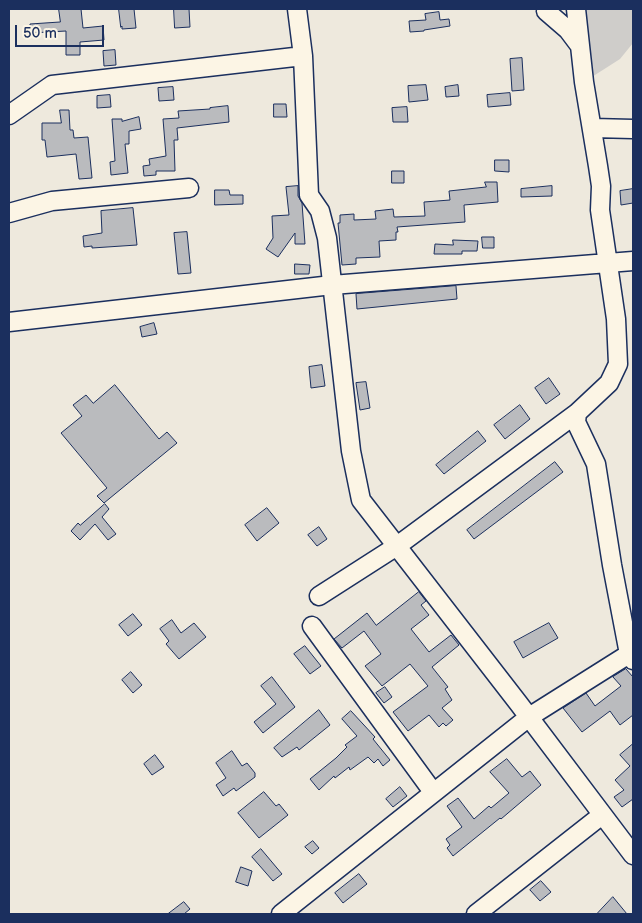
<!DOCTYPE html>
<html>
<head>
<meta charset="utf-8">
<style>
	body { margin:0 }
	#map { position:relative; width:642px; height:923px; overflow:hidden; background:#eee9dd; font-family:"Balsamiq Sans",sans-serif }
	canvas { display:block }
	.frame { position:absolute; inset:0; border:10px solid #1b2f5e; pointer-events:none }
	.scale { position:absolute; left:15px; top:25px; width:89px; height:22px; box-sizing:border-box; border:2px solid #1b2f5e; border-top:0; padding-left:6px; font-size:15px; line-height:18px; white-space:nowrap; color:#1b2f5e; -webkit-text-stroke:4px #fcf5e5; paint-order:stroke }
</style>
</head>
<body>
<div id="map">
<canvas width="642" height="923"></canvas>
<div class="frame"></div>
<div class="scale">50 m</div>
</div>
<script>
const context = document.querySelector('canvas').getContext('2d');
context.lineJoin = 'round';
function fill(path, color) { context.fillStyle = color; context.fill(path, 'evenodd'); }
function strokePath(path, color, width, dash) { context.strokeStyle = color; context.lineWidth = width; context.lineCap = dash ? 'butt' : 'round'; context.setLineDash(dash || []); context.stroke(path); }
const green = new Path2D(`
	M576,9H633V43L620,59L584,82Z`);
const building = new Path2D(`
	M59,9H81L83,28L103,26L104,40L80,42V55H66V31L30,33V24L60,22Z
	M119,9H134L136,28L122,29V26L121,27Z
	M174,9H189L190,27L175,28Z
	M439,12L440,20L449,19L450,26L424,30V31L410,32L409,21L426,20L425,14Z
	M115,50L116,65L104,66L103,51Z
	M522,58L524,90L512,91L510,59Z
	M426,85L428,100L409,102L408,86Z
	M458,85L459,96L446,97L445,87Z
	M173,87L174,100L159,101L158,88Z
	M510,93L511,105L488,107L487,95Z
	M110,95L111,107L97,108V96Z
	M274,104H286L287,117H274Z
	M228,106L229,122L177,128L178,140H174L175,171H156V175L144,176L143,166L150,165L149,159L166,156L163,119L179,118L178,111L210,109V108Z
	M407,107L408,122H393L392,108Z
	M60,110H69L70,130H73L74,138L88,137L92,178L79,179L76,154L47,157L45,140H42V123H61Z
	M139,117L141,129L129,131V144H125L128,173L111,175L110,162L115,161L112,119H122V121Z
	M495,160H509V172L495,171Z
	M392,171H404V183H392Z
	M485,182H497L498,202L464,205L465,222L397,227L398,232H396V240L379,241L380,257L356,258V264L342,265L338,223H340V215L354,214V220L376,219L375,211L393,209L394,217L425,216L424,202L450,200L449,191L486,187Z
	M298,186V196L302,203L305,244H295V233L278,257L266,249L273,238L272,216L289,215L286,187Z
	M552,186V196L521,197V189Z
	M633,189V203L621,205L620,191Z
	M215,190H229L230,195H243V204L215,205Z
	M133,208L137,245L92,248V246L84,247L83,236L102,233L101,211Z
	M187,232L191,273L178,274L174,233Z
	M482,237H494V248H483Z
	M453,240L478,241L477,251H462V254H434L435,244L453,245Z
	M295,264L310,265L309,274H295Z
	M456,286L457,299L357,309L356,294Z
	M154,323L157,334L142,337L140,327Z
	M322,365L325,386L311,388L309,367Z
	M549,378L560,394L546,404L535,388Z
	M366,382L370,408L360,410L356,383Z
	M115,385L159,439L167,432L177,443L104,503L97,496L107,488L61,433L82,416L73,405L86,395L93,403Z
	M520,405L530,419L505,439L494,425Z
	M478,431L486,441L444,474L436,465Z
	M555,462L563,472L474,539L467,530Z
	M105,504L109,509L102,517L116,534L108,540L95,524L80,540L71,531L78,523L80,525Z
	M267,508L279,523L257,541L245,525Z
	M319,527L327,539L317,546L308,535Z
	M419,592L426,601L421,605L429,615L411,629L429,652L451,635L459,645L432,667L448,687L445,689L452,700L442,708L453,720L446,726L443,723L439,727L429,715L408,731L393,712L428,686L410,664L382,686L365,666L381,654L364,631L342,648L334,639L367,613L376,625Z
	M133,614L142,625L128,636L119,625Z
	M172,620L181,633L194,623L206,637L179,659L166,644L169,641L160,629Z
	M549,623L558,638L523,658L514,642Z
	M305,646L321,666L310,674L294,654Z
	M626,669L633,677V715L620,725L610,711L582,732L563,708L586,693L595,706L621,686L613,677Z
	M131,672L142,685L133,693L122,680Z
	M272,677L295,707L263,733L254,722L276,704L261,686Z
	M385,687L392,697L384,703L376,693Z
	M319,710L330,725L299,750L297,747L282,757L274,748Z
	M351,711L375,737L373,739L390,760L383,766L378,759L374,763L368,757L350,770L349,767L335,778L334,776L319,790L310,779L336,758L347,747L345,745L357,736L342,719Z
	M633,744V799L622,807L614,797L624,790L615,780L630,766L620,755Z
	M232,751L242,766L247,763L255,773V777L236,791L234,788L223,796L216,785L226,778L216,763Z
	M155,755L164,767L152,775L144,764Z
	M507,759L522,777L530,771L541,785L501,819L500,818L453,856L447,848L450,845L446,839L462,827L447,806L458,798L474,819L489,806L491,808L509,793L490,772Z
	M400,787L407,796L393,807L386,799Z
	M264,792L276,806L279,804L288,815L259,838L238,813Z
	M313,841L319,848L312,854L305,847Z
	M261,849L282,874L273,881L252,857Z
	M241,867L252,871L248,886L236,882Z
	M359,874L367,884L343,903L335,893Z
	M541,881L551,892L540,901L530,890Z
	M613,897L627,914H597Z
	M184,902L190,909L184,914H168Z`);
const minor = new Path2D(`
	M297,9L303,56L309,195L320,211L327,238L351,451L361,500L519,704L633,855
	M576,9L584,82L598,166L601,186L600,210L616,319L618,364L609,383L577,413L576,422L596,464L612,565L629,654L633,660
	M546,11L568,30L580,46
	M9,115L52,85L303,56
	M593,128L633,129
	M9,213L52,201L189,188
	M9,322L332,285L633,261
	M319,596L397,546L577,413
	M312,626L433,792
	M281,914L529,717L629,654
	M476,914L602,815`);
fill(green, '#cfcdca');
fill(building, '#babbbe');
strokePath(building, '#1b2f5e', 1);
strokePath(minor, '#1b2f5e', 21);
strokePath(minor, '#fcf5e5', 18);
</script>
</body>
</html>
